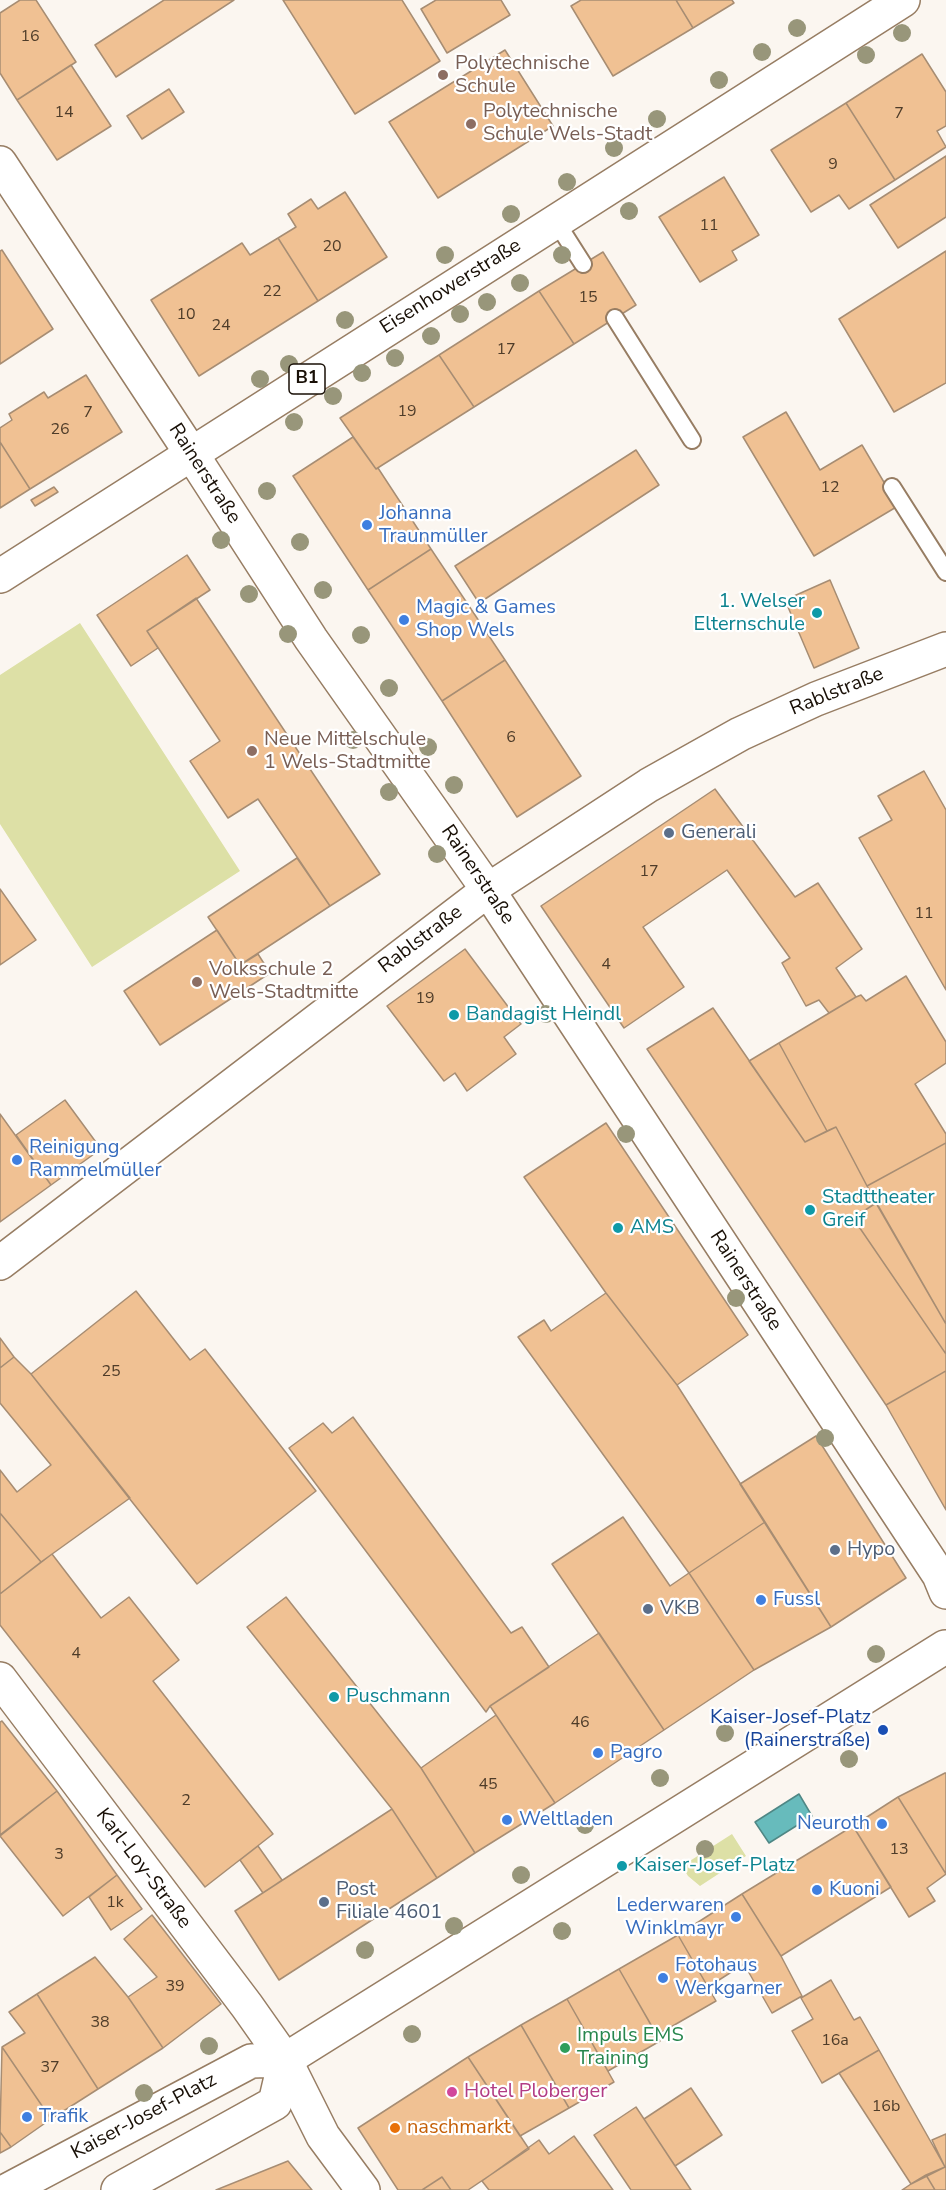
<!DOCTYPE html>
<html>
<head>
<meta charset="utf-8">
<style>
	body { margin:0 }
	canvas { display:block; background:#fbf6f0 }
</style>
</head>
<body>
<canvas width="946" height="2190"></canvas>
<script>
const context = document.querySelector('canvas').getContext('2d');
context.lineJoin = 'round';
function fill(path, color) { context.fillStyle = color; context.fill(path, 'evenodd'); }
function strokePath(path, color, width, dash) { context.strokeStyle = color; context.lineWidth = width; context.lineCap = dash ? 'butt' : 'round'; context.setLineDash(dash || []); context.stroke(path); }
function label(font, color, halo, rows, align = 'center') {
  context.font = font + ' "Nunito Sans",sans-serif'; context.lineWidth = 4.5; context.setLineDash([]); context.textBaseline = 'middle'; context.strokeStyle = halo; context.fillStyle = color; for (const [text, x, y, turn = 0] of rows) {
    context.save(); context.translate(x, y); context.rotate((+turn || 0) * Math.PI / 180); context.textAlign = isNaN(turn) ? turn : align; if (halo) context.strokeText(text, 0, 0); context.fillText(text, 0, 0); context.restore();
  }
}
const green = new Path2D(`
	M80,623L240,871L92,967L0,824V675Z
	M732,1834L746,1856L700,1886L688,1876L682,1866Z`);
const water = new Path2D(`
	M799,1794L812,1816L769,1843L755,1822Z`);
const building = new Path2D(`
	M20,0H36L76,62L17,100L0,73V13Z
	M164,0H234L116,77L95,45Z
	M283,0H402L440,61L355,114Z
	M436,0H501L510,15L447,53L421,9Z
	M581,0H676L693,28L613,76L571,6Z
	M676,0H732L734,3L693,28Z
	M505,50L553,126L438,198L389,122Z
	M922,54L946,92V126L937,131L946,147L895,180L846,103Z
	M71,65L111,126L57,160L17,100Z
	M169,89L184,112L142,139L127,116Z
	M846,103L895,180L849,209L839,195L811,212L771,150Z
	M946,156V217L898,248L870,205Z
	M724,177L759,235L732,251L737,260L700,282L659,217Z
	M345,192L387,257L318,301L278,238L296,227L288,214L311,199L318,209Z
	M278,238L318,301L199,376L151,300L242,243L250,255Z
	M2,250L53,329L0,364V251Z
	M946,251V383L894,412L839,319Z
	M603,252L636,305L574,344L539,291Z
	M539,291L574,344L474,407L439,355Z
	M439,355L474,407L376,469L340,418Z
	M86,375L122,432L30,489L0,442V428L12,420L9,414L44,392L48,398Z
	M786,412L820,470L862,445L898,506L814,556L743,437Z
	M353,437L376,469L378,468L431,549L368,590L293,476Z
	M0,442L30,489L0,508Z
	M636,450L659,485L479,603L455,566Z
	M54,487L58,492L35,506L31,500Z
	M431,549L505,660L442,701L368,590Z
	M187,555L210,590L147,631L158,648L131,666L97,615Z
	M830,580L859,648L814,668L785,600Z
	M196,598L380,874L330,906L258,799L228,818L190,761L220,741L147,631Z
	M505,660L581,776L517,817L442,701Z
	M924,771L946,810V990L859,838L892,820L878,796Z
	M715,789L795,897L818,883L862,949L836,968L856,997L829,1013L819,1000L806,1006L782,963L790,958L727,870L643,927L684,987L624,1028L541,906Z
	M297,858L330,906L240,965L208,917Z
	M0,889L36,940L0,965Z
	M217,930L240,965L258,954L270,973L160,1045L124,991Z
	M465,949L521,1024L504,1037L516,1054L467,1091L455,1073L444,1081L387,1006Z
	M906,976L946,1042V1063L915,1084L946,1134V1143L867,1186L836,1127L827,1131L779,1043L856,997L861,995L866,1001Z
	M713,1008L805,1142L836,1127L876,1203L853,1218L946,1354V1371L886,1405L647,1049Z
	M779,1043L827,1131L805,1142L749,1061Z
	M65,1100L101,1149L51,1185L16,1135Z
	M0,1114L51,1185L0,1222Z
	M606,1123L748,1335L677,1385L606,1293L524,1177Z
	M946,1143V1324L867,1186Z
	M876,1203L946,1324V1354L853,1218Z
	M136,1291L190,1360L205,1349L316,1491L197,1584L31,1374Z
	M606,1293L677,1385L765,1522L689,1573L518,1337L544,1320L551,1331Z
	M0,1338L14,1357L0,1368Z
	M14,1357L31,1374L130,1498L41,1562L0,1513V1470L17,1492L51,1465L0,1403V1368Z
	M946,1371V1510L886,1405Z
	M353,1417L511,1633L522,1627L549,1667L490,1706L486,1712L289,1448L323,1423L332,1433Z
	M816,1436L906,1578L831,1627L740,1484Z
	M0,1513L41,1562L0,1594Z
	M623,1517L670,1586L689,1573L754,1670L664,1730L552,1564Z
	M765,1522L831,1627L754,1670L689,1573Z
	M52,1554L101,1618L129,1597L179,1660L153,1681L273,1834L205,1887L0,1625V1594Z
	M286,1597L421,1768L475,1853L437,1878L392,1809L247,1627Z
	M599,1633L664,1730L555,1803L490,1706Z
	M496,1715L555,1803L475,1853L421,1768Z
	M2,1721L57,1791L0,1835V1722Z
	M945,1773H946V1874L898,1797Z
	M57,1791L117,1875L63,1916L0,1836Z
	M898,1797L946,1874L927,1888L935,1901L909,1917L853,1826Z
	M392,1809L437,1878L279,1980L235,1911Z
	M853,1826L891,1887L781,1956L742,1894Z
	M258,1846L282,1880L263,1893L240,1860Z
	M117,1875L142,1909L111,1930L89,1897Z
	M742,1894L781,1956L802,1996L772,2013L744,1964L708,1987L678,1935Z
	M152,1915L221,2004L163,2048L128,1997L157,1977L124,1939Z
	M678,1935L716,2001L657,2035L619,1969Z
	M95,1957L128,1997L163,2048L98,2089L37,1994Z
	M619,1969L660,2041L608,2071L567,1999Z
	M831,1980L854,2020L860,2017L879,2050L822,2083L792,2031L813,2019L801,1998Z
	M37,1994L98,2089L51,2119L2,2047L25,2033L9,2012Z
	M567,1999L614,2082L569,2108L521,2025Z
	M521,2025L569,2108L520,2136L468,2057Z
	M2,2047L51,2119L11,2147L0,2132Z
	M879,2050L945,2167L911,2184L839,2073Z
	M468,2057L529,2149L468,2190H451L442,2177L422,2190H398L358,2128Z
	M691,2088L722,2135L675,2166L644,2119Z
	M636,2107L644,2119L691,2190H631L594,2135Z
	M0,2132L11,2147L0,2153Z
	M946,2134V2190H935L926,2175L945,2167L932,2140Z
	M574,2136L613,2190H489L482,2181L539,2140L549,2154Z
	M288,2161L312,2190H216Z
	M926,2175L935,2190H902L911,2184Z
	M442,2177L451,2190H422Z`);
const lane = new Path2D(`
	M555,220L583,264
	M615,318L692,440
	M892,487L946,572`);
const street = new Path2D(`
	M0,163L191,453
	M488,890L939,1575L946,1592
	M0,1263L488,890L649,785L740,734L816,699L946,649
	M0,1679L247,2006L285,2060L323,2136L363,2190`);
const secondary = new Path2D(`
	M191,453L311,639L488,890
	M8,2190L251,2061L285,2060L945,1647
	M118,2190L275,2103L285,2060`);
const primary = new Path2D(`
	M0,576L903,0`);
const trees = [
	[797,28],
	[902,33],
	[762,52],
	[866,55],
	[719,80],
	[657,119],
	[614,148],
	[567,182],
	[629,211],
	[511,214],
	[445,255],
	[562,255],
	[520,283],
	[487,302],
	[460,314],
	[345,320],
	[431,336],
	[395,358],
	[289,364],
	[362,373],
	[260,379],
	[333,396],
	[294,422],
	[267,491],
	[221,540],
	[300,542],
	[323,590],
	[249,594],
	[288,634],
	[361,635],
	[389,688],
	[353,740],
	[428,747],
	[454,785],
	[389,792],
	[437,854],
	[546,1014],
	[626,1134],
	[736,1298],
	[825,1438],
	[876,1654],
	[725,1733],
	[849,1759],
	[660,1778],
	[585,1825],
	[705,1849],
	[521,1875],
	[454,1926],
	[562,1931],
	[365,1950],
	[412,2034],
	[209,2046],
	[144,2093]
];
const markers = [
	[443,75,6,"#8d6e63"],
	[471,124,6,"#8d6e63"],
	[367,525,6,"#3f7fe0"],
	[817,613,6,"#0f9aa8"],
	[404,620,6,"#3f7fe0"],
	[252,751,6,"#8d6e63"],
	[669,833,6,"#5c6f8a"],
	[197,982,6,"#8d6e63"],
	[454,1015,6,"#0f9aa8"],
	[17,1160,6,"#3f7fe0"],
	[810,1210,6,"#0f9aa8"],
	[618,1228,6,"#0f9aa8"],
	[835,1550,6,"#5c6f8a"],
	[761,1600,6,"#3f7fe0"],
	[648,1609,6,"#5c6f8a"],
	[334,1697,6,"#0f9aa8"],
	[883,1730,6,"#1a4fb4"],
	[598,1753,6,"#3f7fe0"],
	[507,1820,6,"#3f7fe0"],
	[882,1824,6,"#3f7fe0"],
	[622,1866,6,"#0f9aa8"],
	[817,1890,6,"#3f7fe0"],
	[324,1902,6,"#5c6f8a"],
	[736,1917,6,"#3f7fe0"],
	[663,1978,6,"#3f7fe0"],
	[565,2048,6,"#2e9e5b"],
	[452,2092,6,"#d1479c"],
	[27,2117,6,"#3f7fe0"],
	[395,2128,6,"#e8710a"]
];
const numberNames = [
	["16",30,37],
	["14",64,113],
	["7",899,114],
	["9",833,165],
	["11",709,226],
	["20",332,247],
	["22",272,292],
	["15",588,298],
	["10",186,315],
	["24",221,326],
	["17",506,350],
	["19",407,412],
	["7",88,413],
	["26",60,430],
	["12",830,488],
	["6",511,738],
	["17",649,872],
	["11",924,914],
	["4",606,965],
	["19",425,999],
	["25",111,1372],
	["4",76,1654],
	["46",580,1723],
	["45",488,1785],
	["2",186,1801],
	["13",899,1850],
	["3",59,1855],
	["1k",115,1903],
	["39",175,1987],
	["38",100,2023],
	["16a",835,2041],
	["37",50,2068],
	["16b",886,2107]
];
const shields = [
	[307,379,36]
];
const shieldNames = [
	["B1",307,379]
];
const educationNames = [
	["Polytechnische",455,64],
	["Schule",455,87],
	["Polytechnische",483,112],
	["Schule Wels-Stadt",483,135],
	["Neue Mittelschule",264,740],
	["1 Wels-Stadtmitte",264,763],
	["Volksschule 2",209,970],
	["Wels-Stadtmitte",209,993]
];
const streetNames = [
	["Eisenhowerstraße",451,287,-32],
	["Rainerstraße",204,474,57],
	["Rablstraße",837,692,-22],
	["Rainerstraße",477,875,56],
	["Rablstraße",421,940,-37],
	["Rainerstraße",745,1281,57],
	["Karl-Loy-Straße",143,1869,53],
	["Kaiser-Josef-Platz",144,2117,-28]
];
const shopNames = [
	["Johanna",379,514],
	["Traunmüller",379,537],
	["Magic & Games",416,608],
	["Shop Wels",416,631],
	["Reinigung",29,1148],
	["Rammelmüller",29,1171],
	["Fussl",773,1600],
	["Pagro",610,1753],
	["Weltladen",519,1820],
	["Neuroth",870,1824,"right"],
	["Kuoni",829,1890],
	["Lederwaren",724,1906,"right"],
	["Winklmayr",724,1929,"right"],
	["Fotohaus",675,1966],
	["Werkgarner",675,1989],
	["Trafik",39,2117]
];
const cultureNames = [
	["1. Welser",805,602,"right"],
	["Elternschule",805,625,"right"],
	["Bandagist Heindl",466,1015],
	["Stadttheater",822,1198],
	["Greif",822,1221],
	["AMS",630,1228],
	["Puschmann",346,1697],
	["Kaiser-Josef-Platz",634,1866]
];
const serviceNames = [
	["Generali",681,833],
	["Hypo",847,1550],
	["VKB",660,1609],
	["Post",336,1890],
	["Filiale 4601",336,1913]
];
const transitNames = [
	["Kaiser-Josef-Platz",871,1718],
	["(Rainerstraße)",871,1741]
];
const leisureNames = [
	["Impuls EMS",577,2036],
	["Training",577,2059]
];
const hotelNames = [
	["Hotel Ploberger",464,2092]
];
const foodNames = [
	["naschmarkt",407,2128]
];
fill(green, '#dde0a6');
fill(water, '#67bbbc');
strokePath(water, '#4f8785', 1.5);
fill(building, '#f0c193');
strokePath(building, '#a78d73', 1.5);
strokePath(lane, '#977d63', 20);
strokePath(street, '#977d63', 36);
strokePath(secondary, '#977d63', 36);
strokePath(primary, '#977d63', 36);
strokePath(lane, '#fff', 16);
strokePath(street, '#fff', 33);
strokePath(secondary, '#fff', 33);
strokePath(primary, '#fff', 33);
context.fillStyle = '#98967a';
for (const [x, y] of trees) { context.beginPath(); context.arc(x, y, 9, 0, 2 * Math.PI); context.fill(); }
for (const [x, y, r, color] of markers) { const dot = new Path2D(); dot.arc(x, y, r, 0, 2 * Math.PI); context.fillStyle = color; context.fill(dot); strokePath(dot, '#fff', 2); }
label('16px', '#4e3c29', null, numberNames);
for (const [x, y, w] of shields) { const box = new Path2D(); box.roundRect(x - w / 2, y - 15, w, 30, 4.5); context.fillStyle = '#fff'; context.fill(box); strokePath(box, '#180f06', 1.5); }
label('bold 18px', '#180f06', null, shieldNames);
label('20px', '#785e54', '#fff', educationNames, 'left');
label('20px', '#180f06', '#fff', streetNames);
label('20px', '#366cbe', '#fff', shopNames, 'left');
label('20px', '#0d838f', '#fff', cultureNames, 'left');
label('20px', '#4e5e75', '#fff', serviceNames, 'left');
label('20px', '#164399', '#fff', transitNames, 'right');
label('20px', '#27864d', '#fff', leisureNames, 'left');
label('20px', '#b23c85', '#fff', hotelNames, 'left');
label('20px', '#c56008', '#fff', foodNames, 'left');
</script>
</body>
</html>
